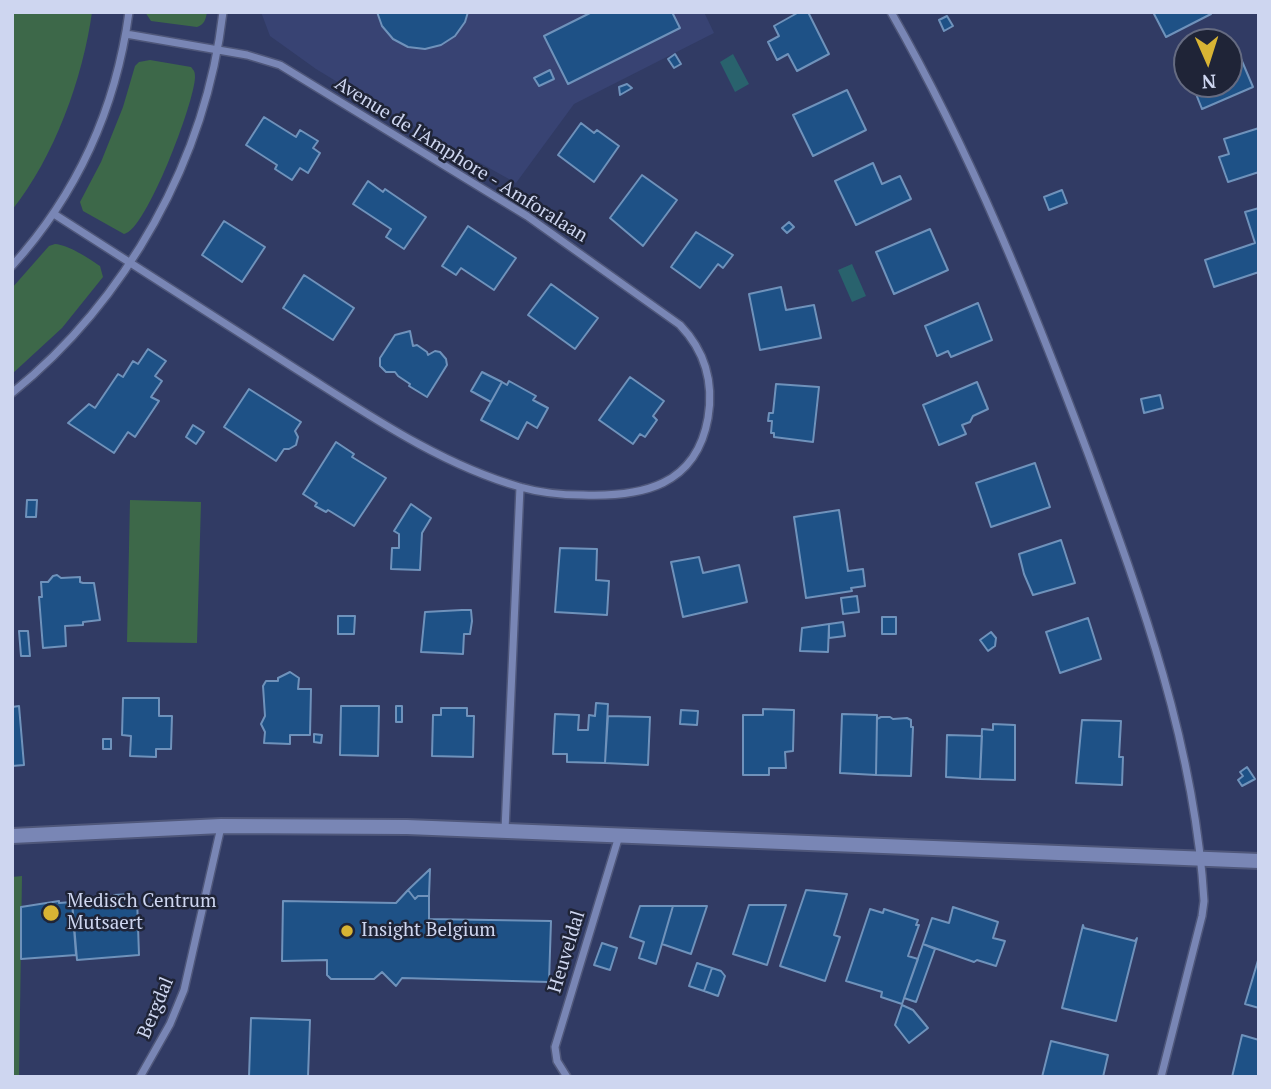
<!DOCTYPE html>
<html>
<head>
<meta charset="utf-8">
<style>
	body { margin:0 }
	#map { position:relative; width:1271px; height:1089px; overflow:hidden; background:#313b64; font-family:"PT Serif",serif }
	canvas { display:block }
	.frame { position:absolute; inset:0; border:14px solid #ced6f0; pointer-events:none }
	.north { position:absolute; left:1173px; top:28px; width:70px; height:70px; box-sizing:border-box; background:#1f2437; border:2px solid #656b81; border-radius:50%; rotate:177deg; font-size:19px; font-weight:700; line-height:28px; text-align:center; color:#ced6f0 }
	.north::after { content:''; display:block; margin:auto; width:24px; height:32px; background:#d8b434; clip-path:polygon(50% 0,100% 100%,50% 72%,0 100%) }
</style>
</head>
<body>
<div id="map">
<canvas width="1271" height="1089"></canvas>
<div class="frame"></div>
<div class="north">N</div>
</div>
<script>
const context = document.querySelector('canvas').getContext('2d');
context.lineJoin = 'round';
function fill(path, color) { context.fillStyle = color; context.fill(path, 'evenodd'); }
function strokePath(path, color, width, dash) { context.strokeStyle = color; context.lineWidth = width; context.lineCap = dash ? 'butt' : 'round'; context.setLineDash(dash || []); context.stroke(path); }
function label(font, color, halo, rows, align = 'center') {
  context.font = font + ' "PT Serif",serif'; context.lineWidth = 5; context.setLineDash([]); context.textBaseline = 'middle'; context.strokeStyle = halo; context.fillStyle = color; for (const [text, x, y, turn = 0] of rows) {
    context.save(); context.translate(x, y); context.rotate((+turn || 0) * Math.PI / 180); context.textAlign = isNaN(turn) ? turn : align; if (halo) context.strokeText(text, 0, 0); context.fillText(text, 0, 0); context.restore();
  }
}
const built = new Path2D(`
	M261,12H704L714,33L574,104L516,183L362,97L316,69L270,36Z`);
const green = new Path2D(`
	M12,12H92C83,78 54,158 12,210Z
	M145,12H207C206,19 204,25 197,27L151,21Z
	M150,60L191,67C194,71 195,71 195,77C195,101 146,231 124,234L83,211L80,202L101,162L123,107L135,66L139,62Z
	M55,244C69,245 88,258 100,266L103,277L62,328L12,374V288L49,246Z
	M130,500L201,502L197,643L127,642Z
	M22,876L19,1077H12V877Z`);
const water = new Path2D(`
	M733,54L749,84L735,92L720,62Z
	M852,264L866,296L852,302L838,270Z`);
const building = new Path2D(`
	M377,12H468L465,22L455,36L441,45L425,49L408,47L393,39L382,26Z
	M592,12H672L680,28L568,84L544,36Z
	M799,12H808L829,54L797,71L788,54L777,60L768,42L779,36L774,26Z
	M1153,12H1210L1211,14L1166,37Z
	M947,16L953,26L944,31L939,20Z
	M1236,47L1253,87L1202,109L1192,84H1229V50Z
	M675,54L681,64L674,68L668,59Z
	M550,70L554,79L539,86L534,78Z
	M627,84L632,88L620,95L619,87Z
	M847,90L866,130L813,156L793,115Z
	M264,117L296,137L300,130L318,141L313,148L320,153L308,173L300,168L292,180L275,169L277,165L246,145Z
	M581,123L594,133L597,130L619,146L594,182L558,155Z
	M1259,128V172L1228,182L1219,157L1229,154L1224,139Z
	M873,163L882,184L900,176L911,199L856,225L835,181Z
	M642,175L677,200L643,246L610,218Z
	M368,181L383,192L385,189L426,217L404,249L386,237L391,229L353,204Z
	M1062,190L1067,203L1049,210L1044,197Z
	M1259,208V272L1214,287L1205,260L1255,243L1245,212Z
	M224,221L265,247L242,282L202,255Z
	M789,222L794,227L787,233L782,228Z
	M468,226L516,258L494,290L461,268L456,275L442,266Z
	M930,229L948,270L894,294L876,252Z
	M696,232L733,255L723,268L718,264L700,288L671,267Z
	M304,275L354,308L333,340L283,308Z
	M551,284L598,318L575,349L528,315Z
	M781,287L786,310L814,305L821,338L760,350L749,294Z
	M978,303L992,340L951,357L948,351L937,356L925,326Z
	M410,331L413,346L417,345L427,352L428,355L435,351L440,352L446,359L447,365L427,397L409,386L410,384L398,376L395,372H386L380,366V358L395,335Z
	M148,349L166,361L155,376L162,381L151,397L159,401L135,437L128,432L114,453L68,423L89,404L95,408L118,374L123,377L133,361L138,364Z
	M482,372L502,382L491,402L471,391Z
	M630,377L664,401L653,416L657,420L645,437L640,434L633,444L599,420Z
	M509,381L536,396L533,400L548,408L537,428L527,422L518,439L481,420L502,382L507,385Z
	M977,382L988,409L973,416L970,422L962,425L966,434L939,445L923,405Z
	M776,384L819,387L813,442L774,437V433H771L772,421H768L769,413H773Z
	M249,389L301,422L295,431L298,437L296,445L289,449H284L276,461L224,427Z
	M1160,395L1163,408L1144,413L1141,399Z
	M193,425L204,432L196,444L186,437Z
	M336,442L354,454L352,457L386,478L354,526L328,510L326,512L315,506L317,503L303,494Z
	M1035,463L1050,507L991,527L976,483Z
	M27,500H37L36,517H26Z
	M411,504L431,518L422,533L420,570L391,569L392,548H399V534L394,531Z
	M839,510L848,571L863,569L865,586L851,588L852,591L806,598L794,517Z
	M1061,540L1075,583L1033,595L1024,574L1019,554Z
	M560,548L597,549L596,580L609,581L607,615L555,612Z
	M699,557L703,573L739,565L747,602L683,617L671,562Z
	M57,575L61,578L80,577V582L83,583H94L100,620L83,622V625L65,626L66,646L43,648L39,597H42L41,582H48L53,576Z
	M857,596L859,612L843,614L841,598Z
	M462,610H471L472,621L470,634H464L463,654L421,652L425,612Z
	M338,616H355L354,634H338Z
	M882,617H896V634H882Z
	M1088,618L1101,659L1060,673L1046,632Z
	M843,622L845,636L829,638V624Z
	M829,624L828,652L800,651L802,628Z
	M19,631H28L30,656H21Z
	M991,632L996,638L995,646L988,651L980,640Z
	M290,672L299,678L298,689H311L310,735H290V744L264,743L265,732L261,724L265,716L263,686L266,681H278V678Z
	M123,698H159V716H172L171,749H156V757L130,756L131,736L122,735Z
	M596,703L608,704L605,763L567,762V754H553L555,714L579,715L578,730H588L589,715L595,716Z
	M19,706L24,765L12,766V707Z
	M341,706H379L378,756L340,755Z
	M396,706H402V722H396Z
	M441,708H467V716H474L473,757L432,756L433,715H441Z
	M763,709L794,710L793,751L785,752L786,768H769V775H743V715H763Z
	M681,710L698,711L697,725L680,724Z
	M842,714L877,715L876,775L840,773Z
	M608,716L650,717L648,765L605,763Z
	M881,717H890L893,719L907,718L911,720V727H913L911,776L876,775L877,719Z
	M1082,720L1121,721L1119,757H1123L1122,785L1076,783Z
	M993,724L1015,725V780L980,779L982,729L993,730Z
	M314,734L322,735L321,743L314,742Z
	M947,735L982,736L980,779L946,777Z
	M103,739H111V749H103Z
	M1247,767L1255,779L1242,786L1238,780L1243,776L1240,772Z
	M430,869L429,896H418L415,899L408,890Z
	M408,890L415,899L418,896H429V919L551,921L549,982L402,978L396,986L382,972L374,979H331L327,975V960L282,961L283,901L396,903Z
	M806,890L847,894L834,935L840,937L825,981L780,966Z
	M131,894L137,898L139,955L77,960L72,901L114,898V895Z
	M59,901V903L72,902L76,955L21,959V907Z
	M749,905H786L767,965L733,954Z
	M640,906H673L656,964L639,958L644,942L630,937Z
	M673,906H707L691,954L662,944Z
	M953,907L998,922L993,938L1005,941L996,966L977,960L974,962L923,944L932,918L949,923Z
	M870,909L883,913L884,909L918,920L916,925H919L908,956L918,959L902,1004L881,997L882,992L846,981Z
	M1083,925L1084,928L1135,941L1137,938L1116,1021L1062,1008Z
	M602,943L617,948L610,970L594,965Z
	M923,944L935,949L916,1002L904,998Z
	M1259,957V1008L1245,1004Z
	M697,963L712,968L704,991L689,986Z
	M712,968L721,971L725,976L718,996L704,991Z
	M902,1005L913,1010L928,1028L909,1043L895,1025Z
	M251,1018L310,1020L308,1077H249Z
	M1242,1035L1259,1040V1077H1232Z
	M1051,1041L1108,1055L1103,1077H1042Z`);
const minor = new Path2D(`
	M891,12C972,154 1032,304 1089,456C1142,601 1195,746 1204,901L1202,916L1161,1077
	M54,214C135,266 215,317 296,369C366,413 439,464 520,487C541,493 562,495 583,495C642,497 696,486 708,418C714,382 705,351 680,325L527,216L280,65L247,55L126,34
	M12,266C77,194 116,108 129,12
	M12,393C127,300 206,159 223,12
	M505,830L520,487
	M140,1077L170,1024L184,990L221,827
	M567,1077L557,1061L555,1047L619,836`);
const secondary = new Path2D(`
	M12,836L221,826L407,827L1259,861`);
const markers = [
	[51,913,9,"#d8b434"],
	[347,931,7,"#d8b434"]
];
const streetNames = [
	["Avenue de l'Amphore - Amforalaan",461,160,32],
	["Heuveldal",567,952,-73],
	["Bergdal",156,1008,-67]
];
const poiNames = [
	["Medisch Centrum",67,902],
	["Mutsaert",67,924],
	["Insight Belgium",361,931]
];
fill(built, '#384373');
fill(green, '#3d6849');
fill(water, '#29626d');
fill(building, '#1e5186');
strokePath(building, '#6f92bb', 2);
strokePath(minor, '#4f577a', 10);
strokePath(secondary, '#4f577a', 18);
strokePath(minor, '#7986b5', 7);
strokePath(secondary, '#7986b5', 14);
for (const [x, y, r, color] of markers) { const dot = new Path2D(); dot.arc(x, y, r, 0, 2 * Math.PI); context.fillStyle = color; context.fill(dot); strokePath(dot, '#1f2437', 2.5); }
label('19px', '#ced6f0', '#1f2437', streetNames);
label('19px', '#ced6f0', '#1f2437', poiNames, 'left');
</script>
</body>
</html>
